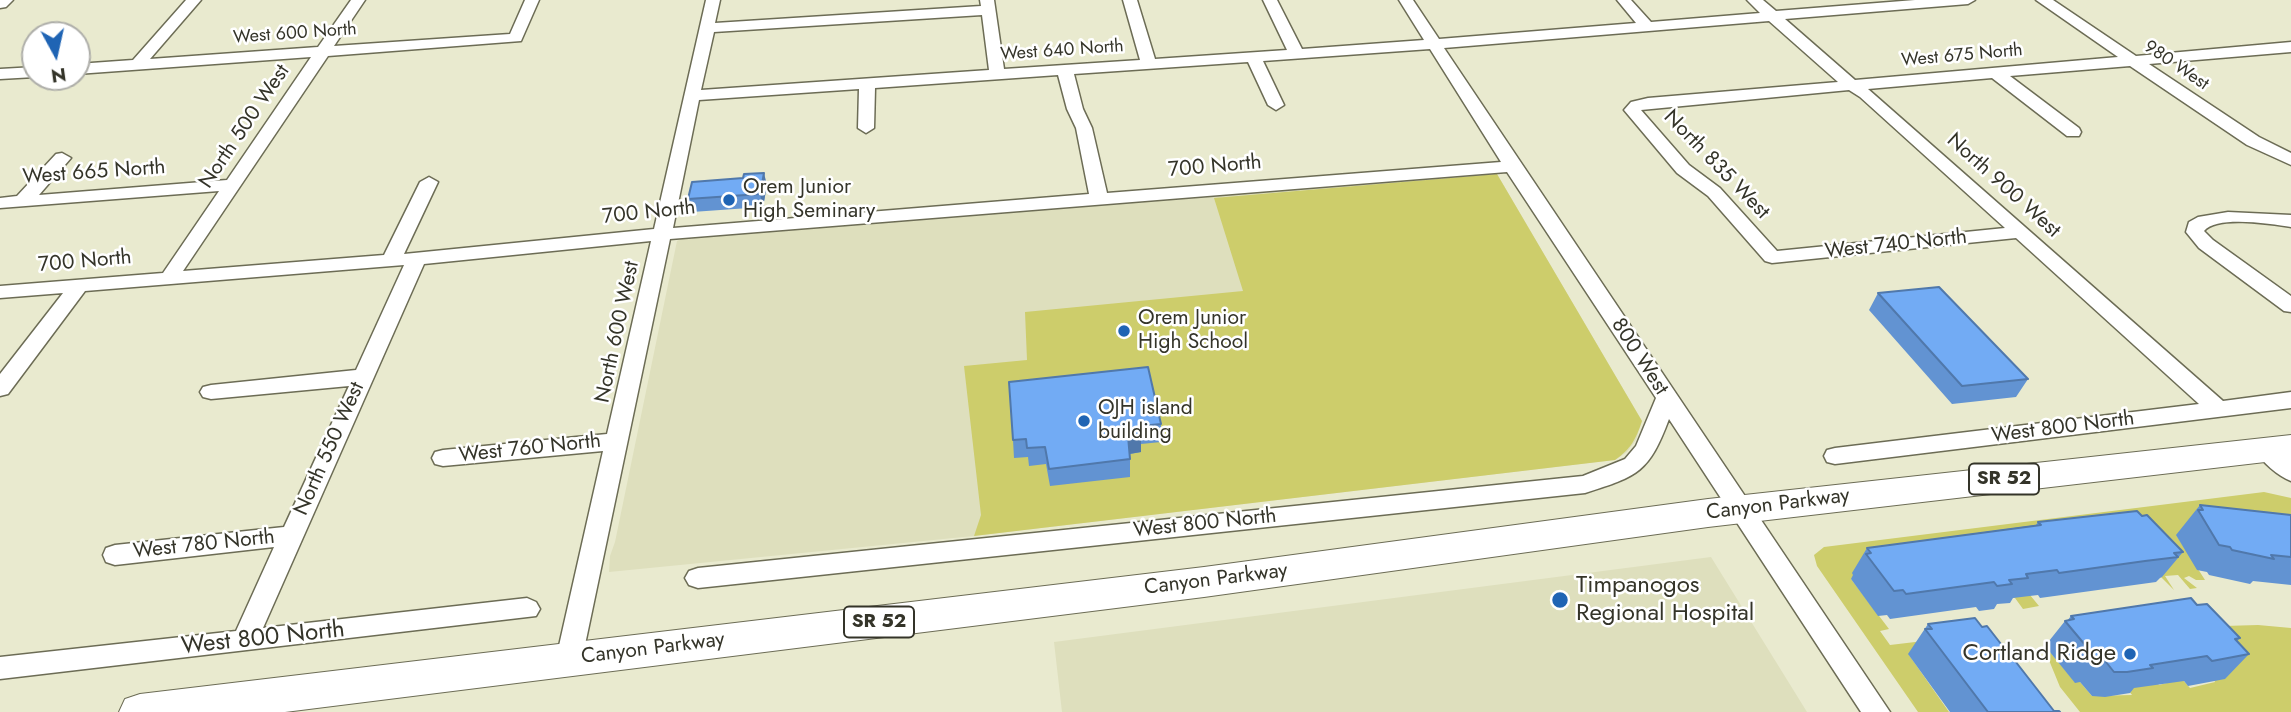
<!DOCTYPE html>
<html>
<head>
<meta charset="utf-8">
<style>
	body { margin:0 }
	#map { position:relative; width:2291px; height:712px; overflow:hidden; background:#e9eacf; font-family:Jost,sans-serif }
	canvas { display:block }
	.north { position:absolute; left:21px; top:21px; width:70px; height:70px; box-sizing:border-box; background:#fff; border:2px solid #aeaea9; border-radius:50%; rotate:172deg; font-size:19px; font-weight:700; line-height:28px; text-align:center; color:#343429 }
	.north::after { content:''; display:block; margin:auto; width:24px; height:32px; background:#1f64b4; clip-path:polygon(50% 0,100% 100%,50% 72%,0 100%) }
</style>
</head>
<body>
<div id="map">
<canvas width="2291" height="712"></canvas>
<div class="north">N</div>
</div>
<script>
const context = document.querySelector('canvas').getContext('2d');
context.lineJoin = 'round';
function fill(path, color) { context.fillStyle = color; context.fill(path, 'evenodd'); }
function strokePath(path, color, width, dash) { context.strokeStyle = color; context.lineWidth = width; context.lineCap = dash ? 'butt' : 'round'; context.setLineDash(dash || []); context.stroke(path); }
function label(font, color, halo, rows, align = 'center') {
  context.font = font + ' Jost,sans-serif'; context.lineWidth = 5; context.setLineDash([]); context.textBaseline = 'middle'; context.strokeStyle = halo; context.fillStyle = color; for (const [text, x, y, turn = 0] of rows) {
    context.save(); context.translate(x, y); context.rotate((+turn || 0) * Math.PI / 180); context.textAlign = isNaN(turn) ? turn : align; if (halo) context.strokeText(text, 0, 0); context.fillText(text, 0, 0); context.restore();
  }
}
const built = new Path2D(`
	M1497,174L1642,421L1636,440L1627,452L1615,460L974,536L609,572L610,556L615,542L677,241L681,239Z
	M1711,557L1807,712H1062L1054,642Z`);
const green = new Path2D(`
	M1497,174L1642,421C1636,439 1631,449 1615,460L974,536L981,515L964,366L1027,360L1025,312L1243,291L1214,198Z
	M2264,492L2291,498V541L2180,531L2177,536L2205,580H2196L2189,576L2184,578L2197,588L2190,589L2178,575L2165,576L2174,590L2161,577L2030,595L2039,606L2023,609L2015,598L1851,579L1889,629L1880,631L1890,645L1982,634L1909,655L1949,712H1918L1817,566L1814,555L1824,547Z
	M2258,625L2291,628V712H2080L2060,687L2044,648L2045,646L2075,682H2080L2092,696L2132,695L2126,687L2148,672L2159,685L2182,679L2190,688L2215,682L2190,627Z`);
const minor = new Path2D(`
	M186,0H201L150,59L318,47L351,0H365L334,46L510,34L525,0H539L521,41L328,56L183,271L384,255L420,182L429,177L438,182L404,254L654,229L706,0H720L715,23L981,6L980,0H994L1004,69L1140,60L1123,0H1137L1155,59L1287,50L1263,0H1277L1302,49L1424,40L1399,0H1413L1439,39L1636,23L1617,0H1631L1651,22L1760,13L1747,0H1763L1776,11L1915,0H1975L1968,4L1785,19L1855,80L2118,57L2036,0H2053L2136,56L2291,42V52L2149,64L2259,137L2291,153V165L2247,145L2130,66L2010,76L2079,128L2081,132L2079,136H2067L1992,78L1868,89L2223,401L2291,392V408L1835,464L1827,462L1824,456L1827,450L1835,448L2199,404L2016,238L1772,263L1765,261L1708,196L1677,173L1624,110L1631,102L1648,98L1838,82L1769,21L1444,48L1890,712H1861L1669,419C1649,472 1639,476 1585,493L698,588L689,585L685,578L689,571L698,568L1583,476L1625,459L1636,446L1656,398L1507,172L670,239L582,659L578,667L569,670L560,667L556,659L603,451L443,466L435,464L432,458L435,452L443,450L607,434L651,241L424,264L263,628L527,598L536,602L540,609L536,616L0,679V657L236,631L274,547L115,565L106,562L103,555L106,548L115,545L284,527L349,386L211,399L203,397L200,392L203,387L211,385L356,370L404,265L85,291L8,394L0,396V374L63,293L0,298V286L163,273L219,191L0,208V198L17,196L56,154L62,153L71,158L39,195L227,180L311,57L77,74V64L133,60ZM982,15L989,70L701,90L714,32ZM1430,49L1501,162L1107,193L1092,128L1083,109L1074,74L1248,62L1268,105L1276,110L1284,105L1263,61ZM1058,75L1067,109L1076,128L1089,194L673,228L699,100L859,89L858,128L866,133L874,128L875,88ZM1849,90L1860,97L2005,228L1777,251L1720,188L1689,165L1641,110Z
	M35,67V77L0,79V69Z
	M2228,212L2291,215V227C2271,224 2217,215 2204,231L2213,240L2291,296V312L2284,311L2199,248L2186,232L2189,222L2198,217Z
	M2266,442L2274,444L2291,459V481C2278,476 2262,462 2255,450L2258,444Z`);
const major = new Path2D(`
	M0,0H13L6,7L0,8Z`);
const highway = new Path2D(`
	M2291,435V459L1708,527L1204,597L285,712H119L125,699L140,694L1204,567L1708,499Z`);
const wall = new Path2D(`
	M767,185L763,207L692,212L688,199Z
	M1878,293L2028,379L2016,397L1952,404L1869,310Z
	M1161,424V442L1141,444V452L1130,454V477L1050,486L1046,464L1029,466L1028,457L1014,458L1013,440Z
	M2200,505L2291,515V585L2253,581L2250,584L2209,575L2207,572L2197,570L2176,535Z
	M2038,522L2183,552L2162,577L2160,578L2156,582L2040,598L2038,595L2013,598L2010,603L1997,604L1994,609L1979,611L1976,607L1890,619L1887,615L1878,616L1851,579L1853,575L1852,573L1867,548L2036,525Z
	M2197,605L2240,638L2237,641L2249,654L2225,679L2188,686L2184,681L2134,688L2130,693L2105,697L2092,696L2080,682L2075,683L2045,646L2065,621H2067L2071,616Z
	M1928,624L1982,627L2015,657L2013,659L2054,711L2060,712H1950L1908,654Z`);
const shadedWall = new Path2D(`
	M764,173L767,185L763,207L760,194Z
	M1141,434V452L1129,454L1128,436Z`);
const building = new Path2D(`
	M764,173L760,194L688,199L692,182L743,178L744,174Z
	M1939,287L2028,379L1962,386L1878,293Z
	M1148,367L1161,424L1141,426V434L1128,436L1130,459L1049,469L1045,447L1027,448L1026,439L1013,440L1009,382Z
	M2200,505L2291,515V557L2271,555L2274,559L2232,550L2230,547L2219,545L2198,510H2203Z
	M2137,511L2142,516L2147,515L2183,552L2174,553L2178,557L2145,561L2059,573L2057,570L2026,574L2028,578L2009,580L2012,584L1997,586L1994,582L1906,594L1903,590L1894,591L1866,554L1871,553L1867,548L2041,525L2038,522Z
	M2191,598L2197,605L2207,604L2240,638L2235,639L2249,654L2212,661L2207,656L2150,665L2153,668L2127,672H2114L2102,657L2096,658L2065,621L2074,619L2071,616Z
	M1975,618L1982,627L1987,626L2001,644H2005L2015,657H2012L2054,711H2059L2060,712H1988L1925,629H1932L1928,624Z`);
const markers = [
	[729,200,7,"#1f64b4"],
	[1124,331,7,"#1f64b4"],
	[1084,421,7,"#1f64b4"],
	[1560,600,9,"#1f64b4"],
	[2130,654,7,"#1f64b4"]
];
const farStreetnames = [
	["West 600 North",295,34,-4],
	["West 640 North",1062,51,-4],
	["West 675 North",1962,56,-5],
	["980 West",2176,66,34]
];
const shields = [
	[2004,479,70],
	[879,622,70]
];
const shieldNames = [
	["SR 52",2004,479],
	["SR 52",879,622]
];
const streetNames = [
	["North 500 West",245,127,-56],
	["North 835 West",1716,165,46],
	["700 North",1215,167,-5],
	["West 665 North",94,173,-4],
	["North 900 West",2003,186,42],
	["700 North",649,213,-6],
	["West 740 North",1896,245,-6],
	["700 North",85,262,-5],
	["North 600 West",618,332,-78],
	["800 West",1639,357,57],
	["West 800 North",2063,428,-7],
	["North 550 West",330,449,-66],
	["West 760 North",530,449,-6],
	["Canyon Parkway",1778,505,-7],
	["West 800 North",1205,524,-6],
	["West 780 North",204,545,-6],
	["Canyon Parkway",1216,580,-7],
	["Canyon Parkway",653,649,-7]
];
const poiNames = [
	["Orem Junior",743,188],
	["High Seminary",743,212],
	["Orem Junior",1138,319],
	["High School",1138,343],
	["OJH island",1098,409],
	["building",1098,433]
];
const nearPoinames = [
	["Timpanogos",1576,586],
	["Regional Hospital",1576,614],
	["Cortland Ridge",2116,654,"right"]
];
const nearStreetnames = [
	["West 800 North",263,639,-6]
];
fill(built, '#dedfbd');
fill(green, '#cdcd6b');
strokePath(minor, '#6c6c55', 3);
strokePath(major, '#6c6c55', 3);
strokePath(highway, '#6c6c55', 2);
fill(minor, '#fff');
fill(major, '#fff');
fill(highway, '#fff');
fill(wall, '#6293d2');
fill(shadedWall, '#5078ab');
fill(building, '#72abf4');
strokePath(building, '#5078ab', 2);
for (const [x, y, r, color] of markers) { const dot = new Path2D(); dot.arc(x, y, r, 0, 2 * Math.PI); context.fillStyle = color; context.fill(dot); strokePath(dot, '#fff', 2.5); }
label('18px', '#343429', '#fff', farStreetnames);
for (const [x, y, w] of shields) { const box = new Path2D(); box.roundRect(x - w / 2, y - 15.5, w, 31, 5); context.fillStyle = '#fff'; context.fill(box); strokePath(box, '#343429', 2); }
label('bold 19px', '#343429', null, shieldNames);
label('21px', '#343429', '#fff', streetNames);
label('21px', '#343429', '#fff', poiNames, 'left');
label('24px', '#343429', '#fff', nearPoinames, 'left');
label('24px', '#343429', '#fff', nearStreetnames);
</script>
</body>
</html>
